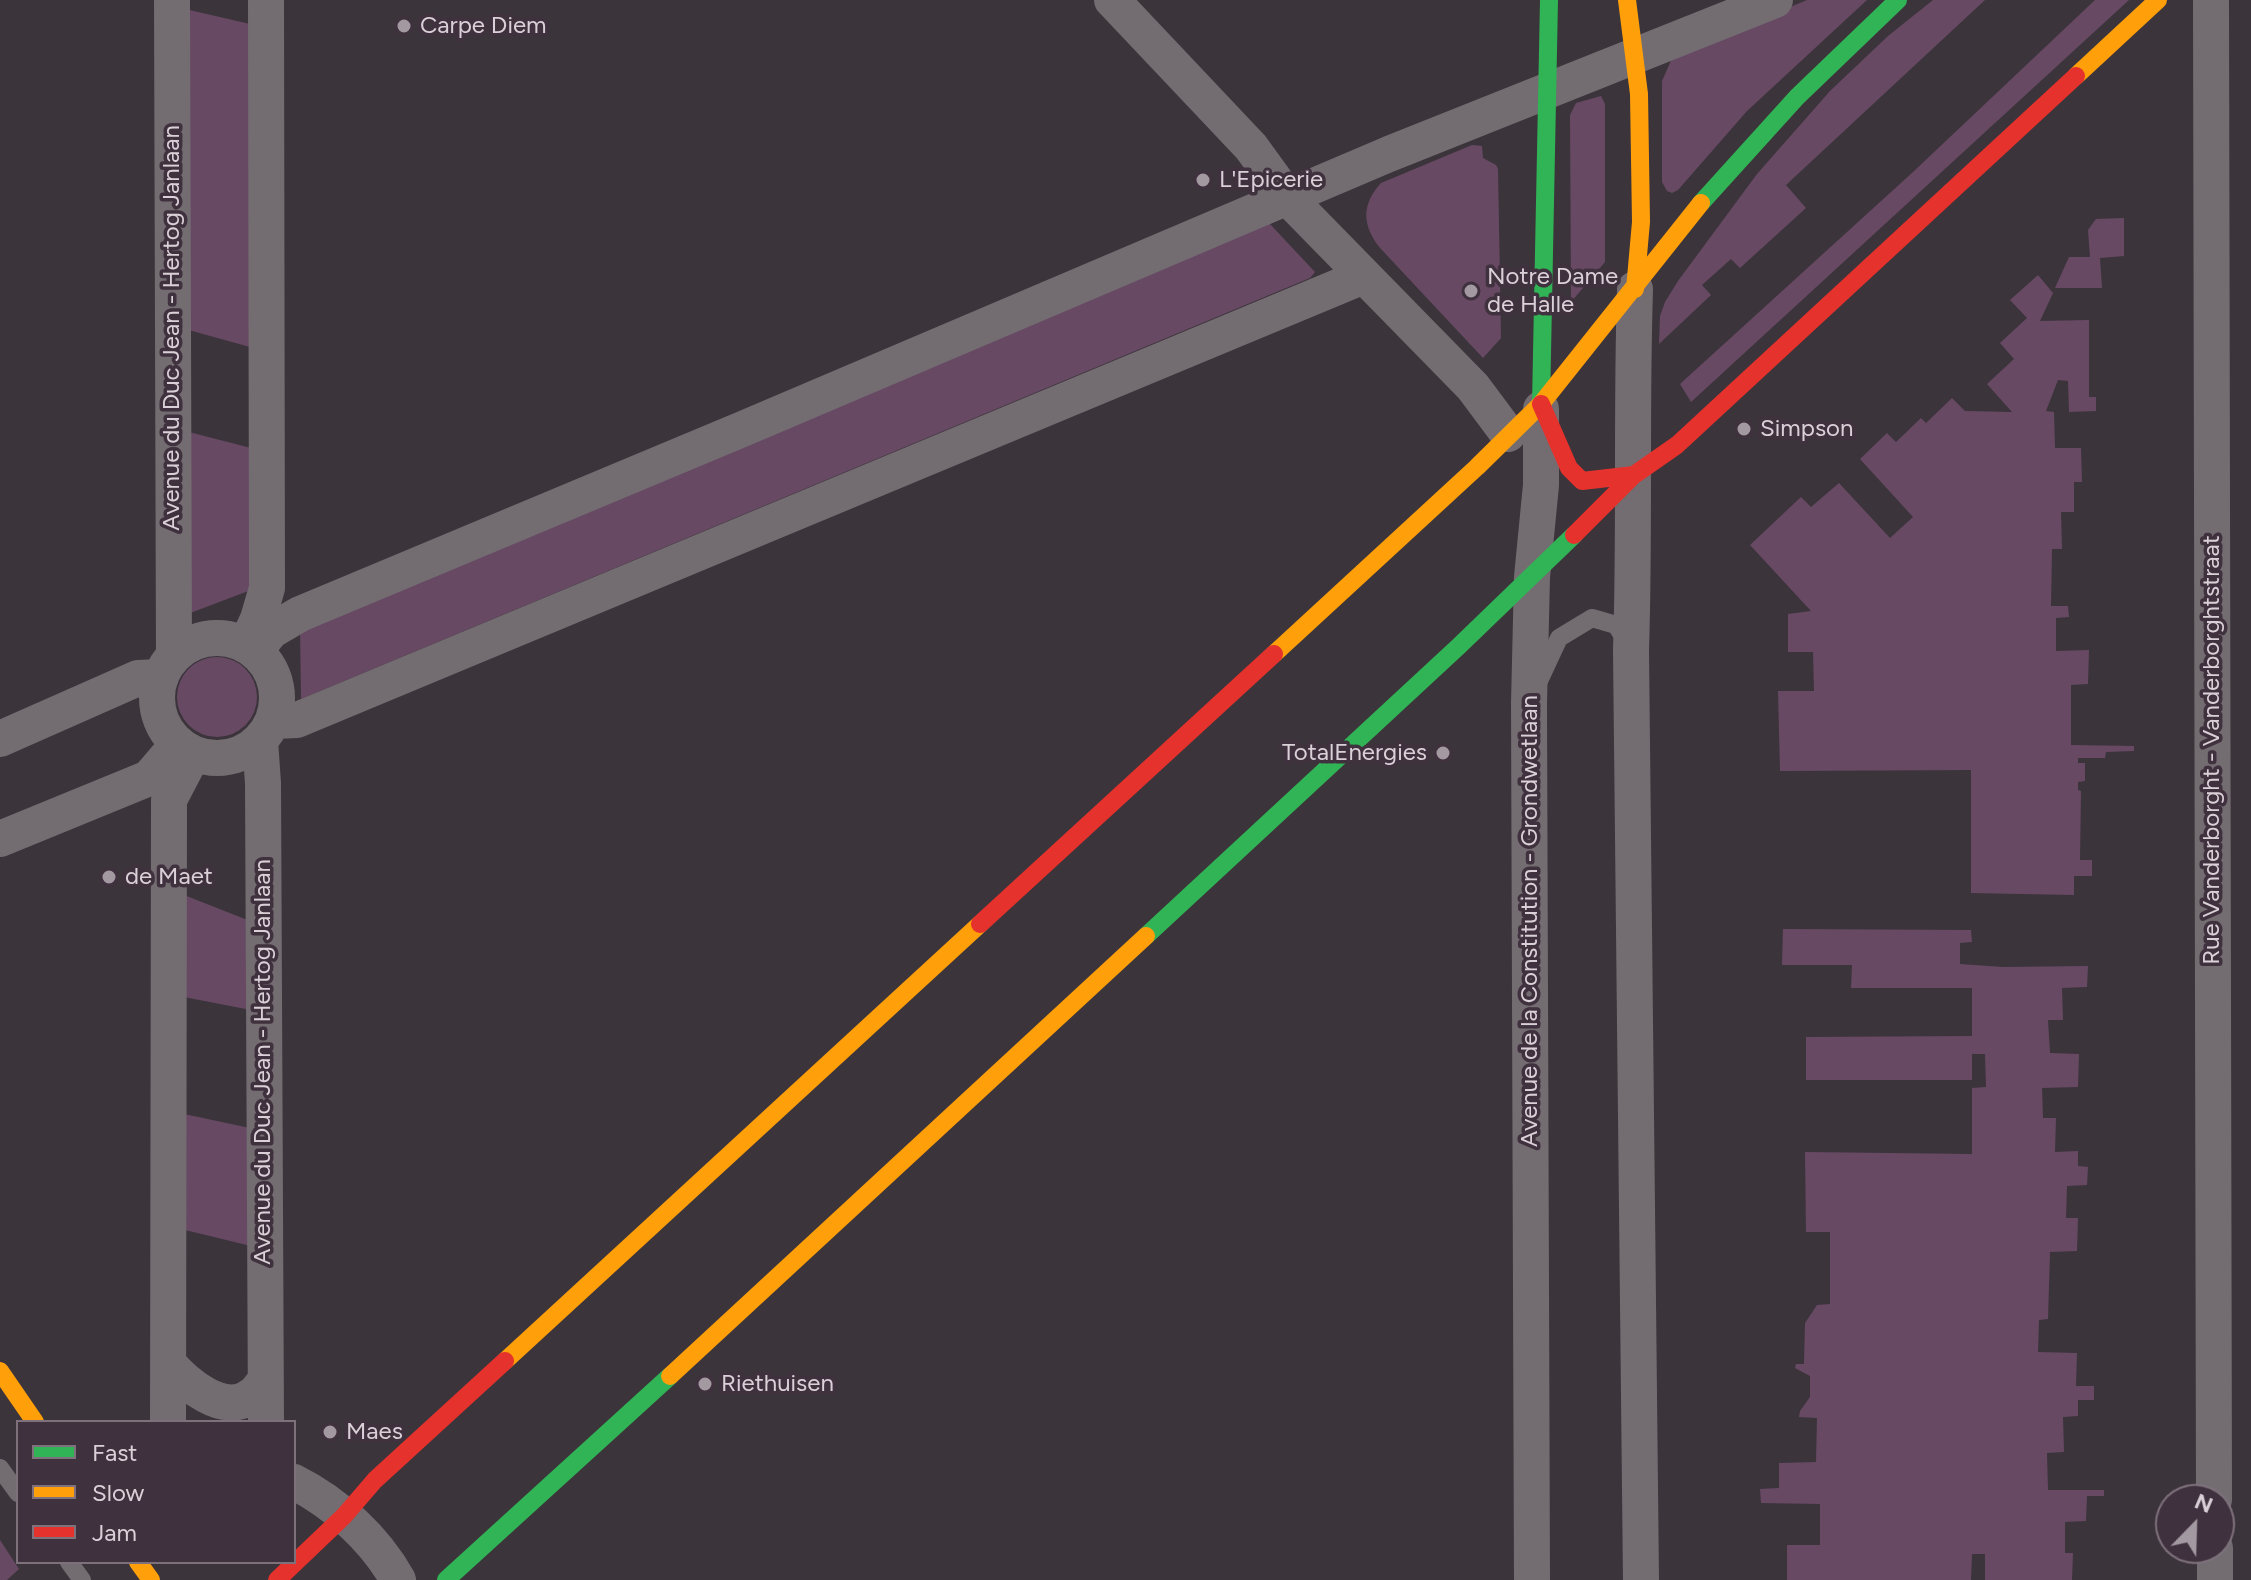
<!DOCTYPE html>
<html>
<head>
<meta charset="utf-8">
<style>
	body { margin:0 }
	#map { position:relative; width:2251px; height:1580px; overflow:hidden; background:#3c343b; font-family:Figtree,sans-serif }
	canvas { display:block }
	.legend { position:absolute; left:16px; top:1420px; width:280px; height:144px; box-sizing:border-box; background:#40313e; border:2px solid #7e717c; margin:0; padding:10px 14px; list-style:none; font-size:24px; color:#dad0d8 }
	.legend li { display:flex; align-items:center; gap:16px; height:40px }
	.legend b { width:40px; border:2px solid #7e717c }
	.north { position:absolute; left:2155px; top:1484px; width:80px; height:80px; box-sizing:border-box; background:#40313e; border:2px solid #7e717c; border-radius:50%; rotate:23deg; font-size:22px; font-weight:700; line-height:32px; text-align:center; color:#dad0d8 }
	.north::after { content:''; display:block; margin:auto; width:28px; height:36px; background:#a399a1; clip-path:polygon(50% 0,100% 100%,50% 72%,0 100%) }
</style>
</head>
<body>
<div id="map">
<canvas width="2251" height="1580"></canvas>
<ul class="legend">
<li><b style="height:10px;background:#30b455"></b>Fast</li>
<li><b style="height:10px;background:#ff9f0a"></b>Slow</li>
<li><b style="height:10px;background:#e5322d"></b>Jam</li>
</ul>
<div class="north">N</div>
</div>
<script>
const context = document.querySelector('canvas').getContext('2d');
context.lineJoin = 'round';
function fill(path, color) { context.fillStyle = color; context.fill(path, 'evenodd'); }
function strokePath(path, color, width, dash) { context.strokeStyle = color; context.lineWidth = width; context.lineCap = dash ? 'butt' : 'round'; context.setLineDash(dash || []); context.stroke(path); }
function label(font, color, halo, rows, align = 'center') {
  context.font = font + ' Figtree,sans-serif'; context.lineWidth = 7; context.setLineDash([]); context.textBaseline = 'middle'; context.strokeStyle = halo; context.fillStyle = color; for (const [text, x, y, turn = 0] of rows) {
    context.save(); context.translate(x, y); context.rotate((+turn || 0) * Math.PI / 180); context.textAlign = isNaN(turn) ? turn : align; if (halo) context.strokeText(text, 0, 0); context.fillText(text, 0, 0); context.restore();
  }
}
const green = new Path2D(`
	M1807,0H1867L1747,111L1678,190L1672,193L1667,191L1662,182V81L1673,56Z
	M1933,0H1985L1786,185L1806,208L1740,268L1731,259L1702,285L1711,295L1659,344L1660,316L1665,302L1678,281L1757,174L1830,91L1888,36Z
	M2095,0H2129L1691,402L1680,384L1913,172Z
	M185,9L250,24V347L185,329Z
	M1601,96L1605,104V262L1571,302L1570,115L1576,103Z
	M1472,145L1482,146L1483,158L1496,165L1498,169L1501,338L1483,358L1381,249C1362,226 1361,205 1381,183Z
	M2124,218V256L2100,258L2102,288H2055L2069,257H2090L2088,230L2096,219Z
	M1269,223L1315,272L1310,278L301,699L300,627Z
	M2038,275L2053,293L2040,321L2089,320V397H2096V411L2069,412L2068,381L2058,380L2046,411L2054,412L2055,448H2081L2082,482H2074V512H2061L2062,549H2052L2051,606H2068L2069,617L2056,618V651L2089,650L2088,684L2071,685V745L2134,746V751L2106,752L2105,758H2078V763H2085V781L2078,782V790L2081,791L2080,860H2092V876H2074V895L1971,893V770L1780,771L1778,691H1814L1813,652H1788V614L1811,611L1750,545L1801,497L1811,507L1839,483L1890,538L1913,517L1860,459L1887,433L1896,442L1921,418L1926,423L1952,398L1965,411L2012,412L1987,384L2014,359L2000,343L2027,318L2010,300Z
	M185,431L251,448V590L185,615Z
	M177 697a40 40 0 1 1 80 0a40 40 0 1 1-80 0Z
	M184,895L250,921L251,1010L184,997Z
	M1783,929L1971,930L1972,942L1960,943V964L2003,967L2088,966L2087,987L2062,988L2063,1020H2048L2050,1053L2079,1054L2078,1087L2042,1088L2043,1118H2056L2055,1152L2078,1151V1166L2088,1167L2087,1185L2067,1186L2066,1218H2078L2077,1251L2050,1252L2048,1319L2039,1320L2038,1352L2077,1353L2076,1386H2094V1400H2078V1416L2063,1417L2064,1452L2047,1453L2048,1490H2104V1496H2087L2086,1521L2065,1522V1553H2073L2072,1580H1985V1554H1972L1971,1580H1787V1545H1820V1504L1761,1503L1760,1489L1779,1488V1463L1816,1462L1817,1418L1799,1417L1800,1411L1810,1397V1376L1795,1368L1796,1364H1804L1805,1323L1817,1305L1830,1304V1232H1806L1805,1152L1972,1154V1088L1986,1087L1985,1054H1972V1080H1806V1037L1972,1036V988H1851L1852,965H1782Z
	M184,1114L250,1128L251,1246L185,1230Z
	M0,1540L19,1569L7,1580H0Z`);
const lane = new Path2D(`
	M1539,681L1559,638L1592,618L1616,625L1626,641
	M0,1468L18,1493
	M69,1562L82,1580`);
const street = new Path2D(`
	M172,0L174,656
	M1112,0L1251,147L1288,198L1473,387L1508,434
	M2211,0L2214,1500
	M1635,289C1631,410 1635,530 1631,650L1641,1580
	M157 698a60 60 0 1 1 120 0a60 60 0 1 1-120 0Z
	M246,645L258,619L267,588L266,0
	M255,651L271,631L300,614L745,428L1389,154L1775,0
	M274,721L297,720L1364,276
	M0,739L138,678L161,677
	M260,741L263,783L266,1422
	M0,839L149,778L178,744
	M168,1363C185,1383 224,1417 251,1396C256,1393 260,1387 264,1382
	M168,1422L169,800L193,754
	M294,1482C336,1503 375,1539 398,1580
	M2215,1548V1580
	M1532,1580L1529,703L1532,577L1541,485V409`);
const fast = new Path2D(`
	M1701,203L1797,97L1898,0
	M1541,404L1549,0
	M1146,936L1459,646L1574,535
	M446,1580L670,1376`);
const slow = new Path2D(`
	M1627,0L1639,94L1641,222L1635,289
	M2076,76L2158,0
	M1274,654L1477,467L1541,404L1701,203
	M505,1361L980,924
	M0,1371L35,1422
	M670,1376L1146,936
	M138,1562L151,1580`);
const jam = new Path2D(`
	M1541,404L1569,468L1582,481L1634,475
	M1574,535L1634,475L1677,445L2076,76
	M980,924L1274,654
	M277,1580L344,1516L375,1480L505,1361`);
const markers = [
	[404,26,8,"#a399a1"],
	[1203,180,8,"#a399a1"],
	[1471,291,8,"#a399a1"],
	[1744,429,8,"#a399a1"],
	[1443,753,8,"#a399a1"],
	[109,877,8,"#a399a1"],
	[705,1384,8,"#a399a1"],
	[330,1432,8,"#a399a1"]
];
const poiNames = [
	["Carpe Diem",420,26],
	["L'Epicerie",1219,180],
	["Notre Dame",1487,277],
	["de Halle",1487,305],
	["Simpson",1760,429],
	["TotalEnergies",1427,753,"right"],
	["de Maet",125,877],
	["Riethuisen",721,1384],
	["Maes",346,1432]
];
const streetNames = [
	["Avenue du Duc Jean - Hertog Janlaan",172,328,-90],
	["Rue Vanderborght - Vanderborghtstraat",2212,750,-90],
	["Avenue de la Constitution - Grondwetlaan",1530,921,-90],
	["Avenue du Duc Jean - Hertog Janlaan",263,1062,-90]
];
fill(green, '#674964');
strokePath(lane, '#736d72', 18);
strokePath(street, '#736d72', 36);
strokePath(fast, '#30b455', 18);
strokePath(slow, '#ff9f0a', 18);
strokePath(jam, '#e5322d', 18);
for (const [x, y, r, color] of markers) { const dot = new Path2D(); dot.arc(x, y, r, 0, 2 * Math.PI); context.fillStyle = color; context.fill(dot); strokePath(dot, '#40313e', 3); }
label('24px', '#dad0d8', '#40313e', poiNames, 'left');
label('24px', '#dad0d8', '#40313e', streetNames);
</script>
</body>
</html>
